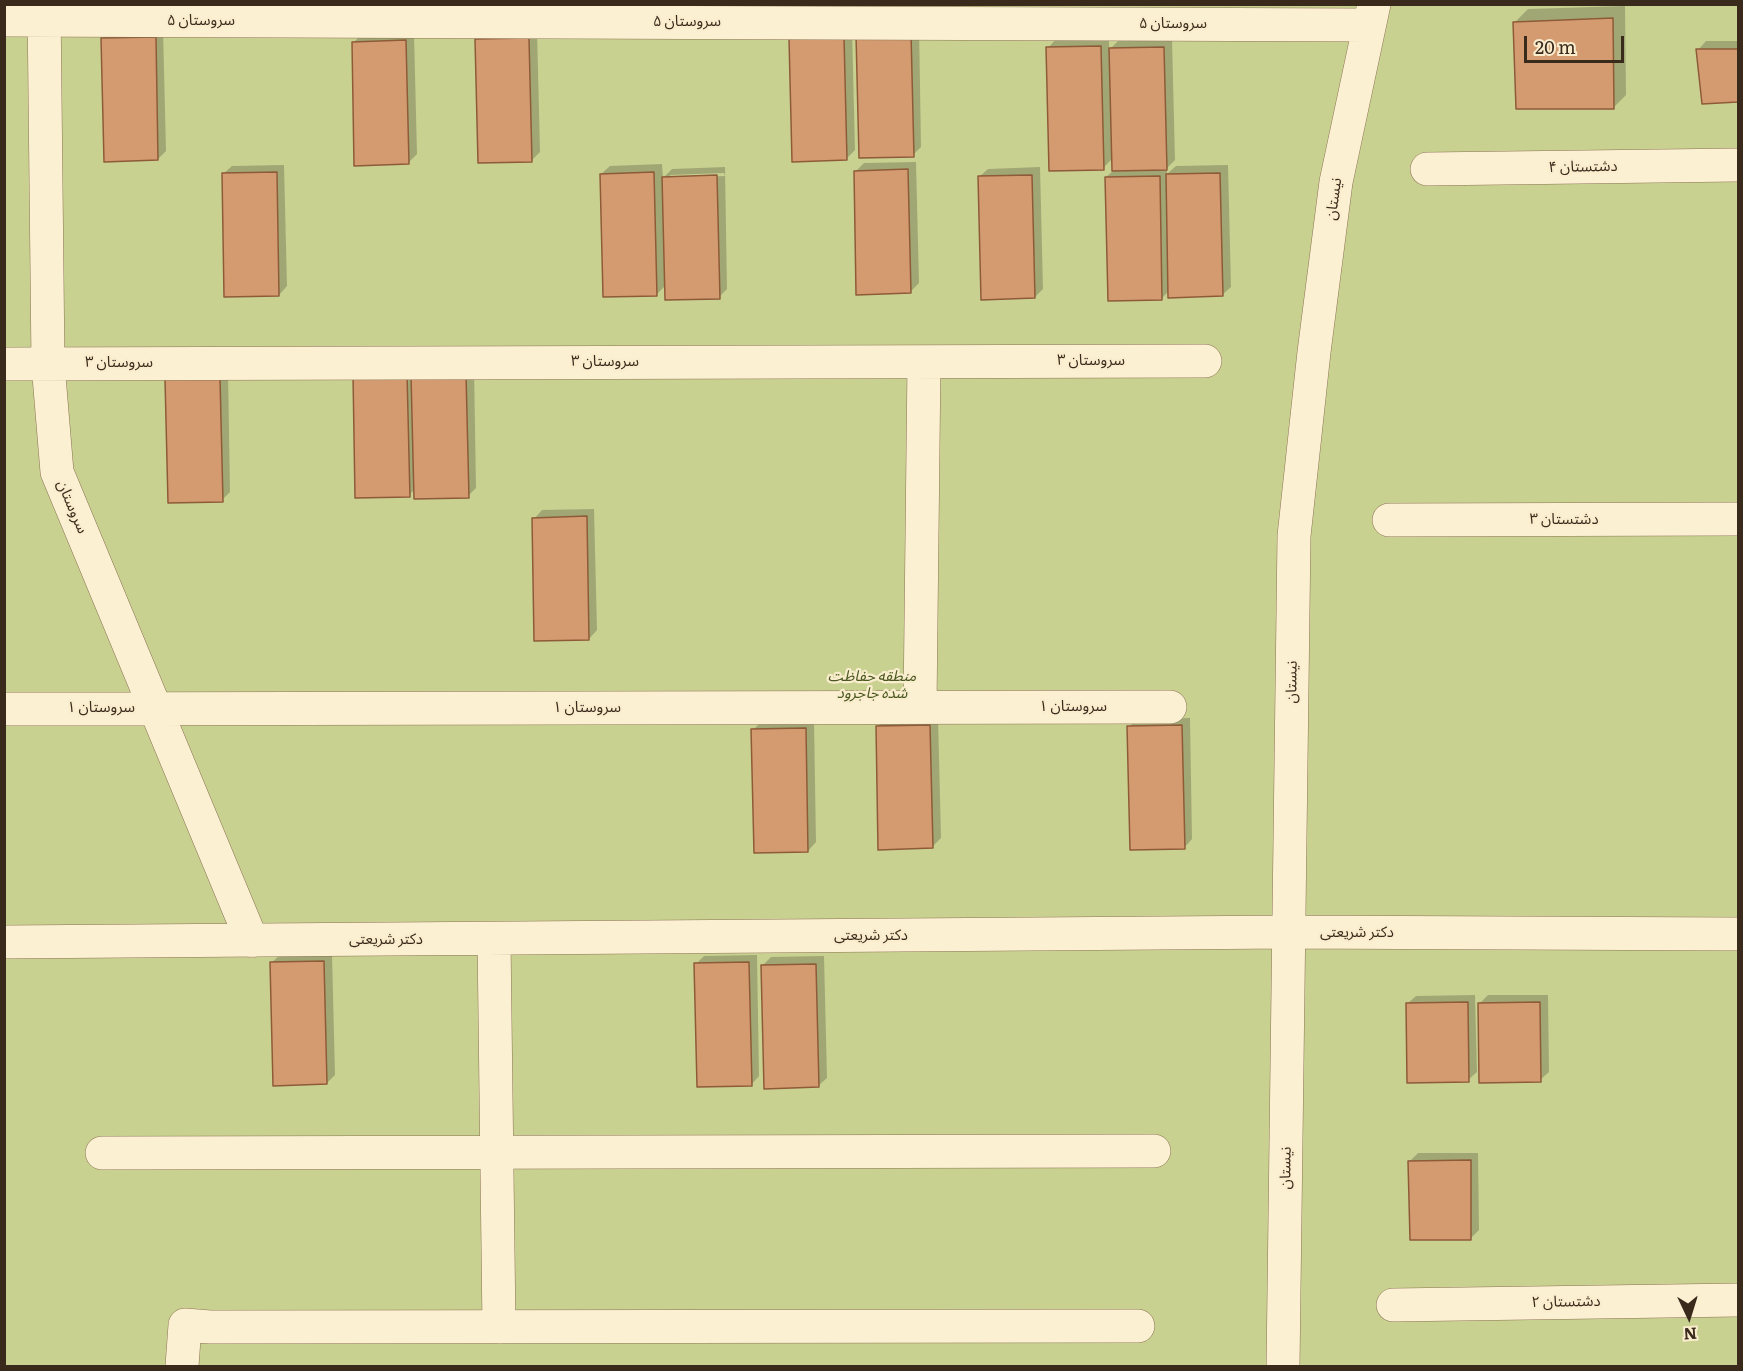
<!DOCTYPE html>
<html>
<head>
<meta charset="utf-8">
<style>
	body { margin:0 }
	#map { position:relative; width:1743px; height:1371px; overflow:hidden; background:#f2e3be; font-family:Literata,serif }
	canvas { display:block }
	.frame { position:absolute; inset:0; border:6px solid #3a2a1b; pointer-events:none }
	.north { position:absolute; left:1659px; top:1287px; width:60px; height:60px; -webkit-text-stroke:4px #f9edce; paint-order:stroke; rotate:176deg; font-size:16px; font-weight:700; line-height:24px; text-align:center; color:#3a2a1b }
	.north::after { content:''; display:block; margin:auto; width:21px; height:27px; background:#3a2a1b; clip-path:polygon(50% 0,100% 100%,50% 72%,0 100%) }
	.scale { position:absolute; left:1524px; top:36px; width:100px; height:27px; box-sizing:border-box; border:3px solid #3a2a1b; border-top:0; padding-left:8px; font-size:18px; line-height:21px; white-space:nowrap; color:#3a2a1b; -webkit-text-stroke:4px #f9edce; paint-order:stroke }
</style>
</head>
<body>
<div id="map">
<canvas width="1743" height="1371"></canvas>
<div class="frame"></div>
<div class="north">N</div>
<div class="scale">20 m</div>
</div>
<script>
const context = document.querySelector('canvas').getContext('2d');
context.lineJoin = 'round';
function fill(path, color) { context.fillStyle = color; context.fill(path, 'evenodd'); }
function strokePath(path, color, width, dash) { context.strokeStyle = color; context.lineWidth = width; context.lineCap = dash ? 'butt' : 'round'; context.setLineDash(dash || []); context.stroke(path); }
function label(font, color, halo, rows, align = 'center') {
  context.font = font + ' Literata,"Noto Sans Arabic",serif'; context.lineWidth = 4.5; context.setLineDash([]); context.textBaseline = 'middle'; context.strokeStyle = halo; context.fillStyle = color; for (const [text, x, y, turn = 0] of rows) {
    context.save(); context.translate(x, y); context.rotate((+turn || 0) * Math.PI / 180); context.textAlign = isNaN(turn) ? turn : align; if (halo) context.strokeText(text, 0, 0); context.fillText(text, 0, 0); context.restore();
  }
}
const green = new Path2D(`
	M5,5H1738V1366H5Z`);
const shadow = new Path2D(`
	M1625,6L1626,95L1613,108L1515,22L1528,9Z
	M919,25L921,147L913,155L858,35Z
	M163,29L166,151L158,159L103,39L111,30Z
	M852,29L855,150L846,159L791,39Z
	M537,30L540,152L532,160L476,40L485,31Z
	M414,33L417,154L408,163L353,43L362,34Z
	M1109,38V50L1119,40L1172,39L1175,160L1167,168V174L1176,166L1228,165L1231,287L1222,295L1170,290L1162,298L1106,177L1113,171V158L1103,168L1048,48L1056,39Z
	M1706,41H1738V101L1703,103L1698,50Z
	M916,162L919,283L910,292L855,172L864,163Z
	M662,164L663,178L672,169L725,167L727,289L719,297L666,285L657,294L601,174L610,166ZM724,173L725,176L670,178V175Z
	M284,165L287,286L279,295L223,174L232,166Z
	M1040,167L1043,289L1035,297L979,177L988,169Z
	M474,366L476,488L468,496L415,489L409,495L354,375Z
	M228,370L230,492L222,500L167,379Z
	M594,509L597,630L589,639L534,519L542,510Z
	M938,717L941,838L932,847L877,727L886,718Z
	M1190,718L1192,839L1184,848L1129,727L1137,719Z
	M814,721L816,842L808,851L753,730L761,722Z
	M332,953L335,1075L327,1083L271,963L280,955Z
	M757,955L759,1076L751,1085L696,964L704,956Z
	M824,956L827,1078L818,1086L763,965L771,957Z
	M1475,995L1477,1072L1468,1080L1407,1004L1416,996Z
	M1488,995H1548L1549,1072L1540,1080L1479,1004Z
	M1418,1153H1478L1479,1230L1471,1238L1410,1161Z`);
const building = new Path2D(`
	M1613,18L1614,109H1516L1513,22Z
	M911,33L914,157L859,158L856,35Z
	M156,37L158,160L104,162L101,38Z
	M844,37L847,160L792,162L789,38Z
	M529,38L532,162L478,163L475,39Z
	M406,40L409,164L354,166L352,42Z
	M1101,46L1104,170L1049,171L1046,47Z
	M1164,47L1167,170L1112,171L1109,48Z
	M1696,49H1738V102L1702,104Z
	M908,169L911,293L856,295L854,171Z
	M277,172L279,296L224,297L222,173Z
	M654,172L657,296L603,297L600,174Z
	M1220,173L1223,296L1168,298L1166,174Z
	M717,175L720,299L665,300L662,177Z
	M1032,175L1035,298L981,300L978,176Z
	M1160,176L1162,300L1108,301L1105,177Z
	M407,373L410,497L355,498L353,375Z
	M466,374L469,498L414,499L411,375Z
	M220,378L223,502L168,503L165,379Z
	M587,516L589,640L534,641L532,518Z
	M930,725L933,848L878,850L876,726Z
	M1182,725L1185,849L1130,850L1127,726Z
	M806,728L808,852L754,853L751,729Z
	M324,961L327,1084L273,1086L270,962Z
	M749,962L752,1086L697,1087L694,963Z
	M816,964L819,1087L764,1089L761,965Z
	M1468,1002L1469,1082L1407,1083L1406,1003Z
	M1540,1002L1541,1082L1479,1083L1478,1003Z
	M1471,1160V1240H1410L1408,1161Z`);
const minor = new Path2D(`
	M44,4L48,364L57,472L252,941
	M4,20L1369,25
	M1427,169L1738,165
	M4,364L1205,361
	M1389,520L1738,519
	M920,707L924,362
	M4,709L1170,707
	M494,939L499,1327
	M4,942L1289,932L1738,934
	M102,1153L1154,1151
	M1393,1305L1738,1300
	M182,1366L185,1325L210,1327L1138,1326
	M1283,1366L1294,536L1314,352L1336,182L1374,4`);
const streetNames = [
	["سروستان ۵",201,21],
	["سروستان ۵",687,22],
	["سروستان ۵",1173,24],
	["دشتستان ۴",1583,167,-1],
	["نیستان",1334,199,-82],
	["سروستان ۳",1091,361],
	["سروستان ۳",605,362],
	["سروستان ۳",119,363],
	["سروستان",72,507,67],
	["دشتستان ۳",1564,520],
	["نیستان",1292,682,-89],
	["سروستان ۱",1073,707],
	["سروستان ۱",101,708],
	["سروستان ۱",587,708],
	["دکتر شریعتی",1357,933],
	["دکتر شریعتی",871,936],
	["دکتر شریعتی",386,940],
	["نیستان",1286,1168,-89],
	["دشتستان ۲",1566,1302,-1]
];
const parkNames = [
	["منطقه حفاظت",872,677],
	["شده جاجرود",872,694]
];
fill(green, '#c9d191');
fill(shadow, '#0003');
fill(building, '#d49b70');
strokePath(building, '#8e5b38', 1.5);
strokePath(minor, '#8c7355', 34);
strokePath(minor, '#fcf0d2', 33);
label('15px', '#3a2a1b', '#f9edce', streetNames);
label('italic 15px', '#4a581f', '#f9edce', parkNames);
</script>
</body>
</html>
